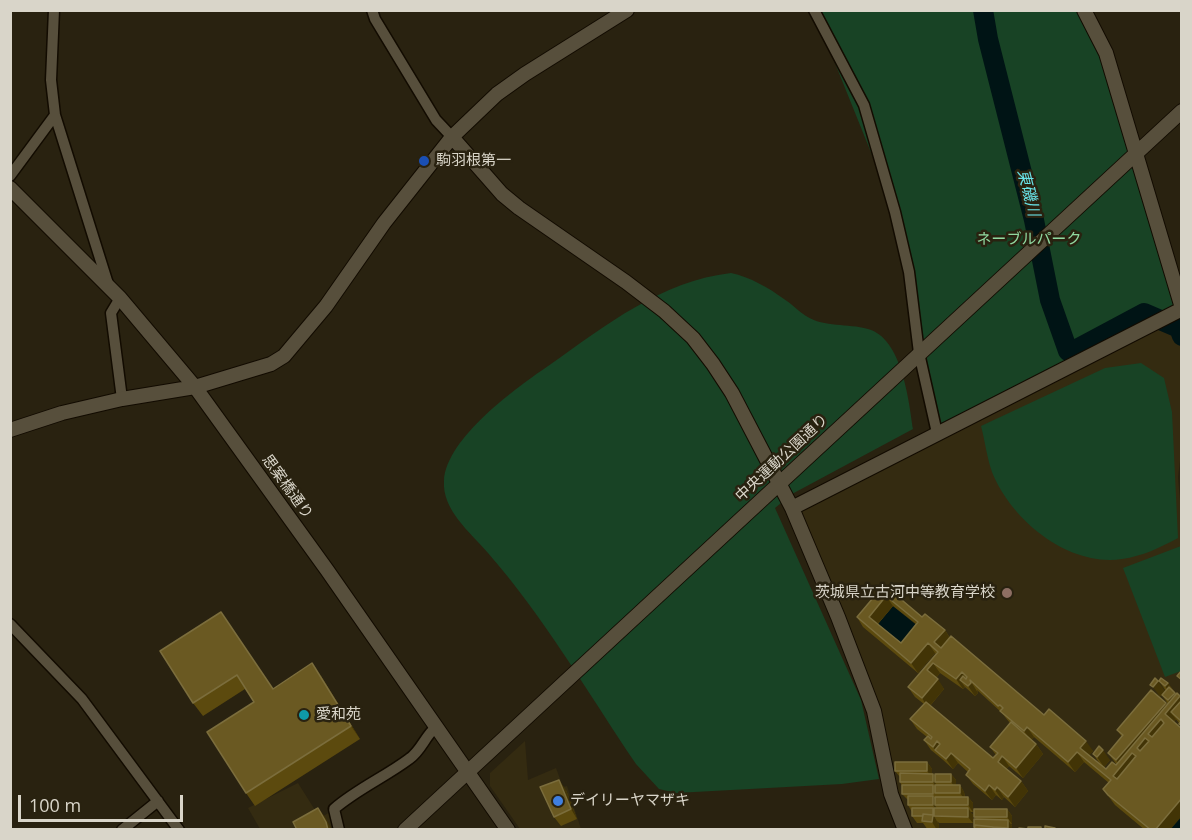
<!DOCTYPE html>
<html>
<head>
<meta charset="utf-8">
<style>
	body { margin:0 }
	#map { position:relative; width:1192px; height:840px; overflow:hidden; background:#292210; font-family:"Open Sans",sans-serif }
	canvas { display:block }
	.frame { position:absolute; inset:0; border:12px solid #d9d5c9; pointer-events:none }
	.scale { position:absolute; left:18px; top:795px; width:165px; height:27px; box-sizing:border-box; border:3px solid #d9d5c9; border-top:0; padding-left:8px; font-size:18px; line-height:21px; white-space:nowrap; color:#d9d5c9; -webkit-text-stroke:4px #292210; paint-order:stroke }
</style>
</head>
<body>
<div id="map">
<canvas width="1192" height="840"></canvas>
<div class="frame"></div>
<div class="scale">100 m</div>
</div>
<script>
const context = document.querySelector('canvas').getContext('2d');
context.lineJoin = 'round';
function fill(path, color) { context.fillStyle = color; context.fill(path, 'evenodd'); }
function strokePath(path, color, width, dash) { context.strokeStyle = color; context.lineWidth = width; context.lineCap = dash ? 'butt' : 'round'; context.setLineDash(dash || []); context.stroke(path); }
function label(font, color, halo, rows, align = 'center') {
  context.font = font + ' "Open Sans","Noto Sans JP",sans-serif'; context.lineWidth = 5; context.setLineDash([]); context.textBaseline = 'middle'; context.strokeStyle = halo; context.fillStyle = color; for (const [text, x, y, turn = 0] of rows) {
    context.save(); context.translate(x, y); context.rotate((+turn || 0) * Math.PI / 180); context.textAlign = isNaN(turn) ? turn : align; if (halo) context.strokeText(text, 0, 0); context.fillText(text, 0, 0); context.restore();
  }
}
const built = new Path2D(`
	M1164,321L1175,326L1182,350V445L1178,477L1182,523V820L1174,829H913L898,795L880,712L863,663L799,512Z
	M525,741L528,780L556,768L563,787L567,786L581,829H520L490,786V773Z
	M298,783L320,818L330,812L334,829H260L248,808Z`);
const green = new Path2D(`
	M814,11H1088L1181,309L937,433L895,212Z
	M731,273C750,277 769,288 784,299C792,304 798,311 806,316C825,328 847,323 868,329C902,338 909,401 913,429L792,494L775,508L861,700L879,779L842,784L676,793L659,789L636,764C588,693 544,617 488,553C470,532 442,510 444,481C446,438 517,387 551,364C606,325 662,281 731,273Z
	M1141,363L1164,378L1172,412L1178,538C1159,548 1143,556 1122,559C1068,567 1011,520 992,472C987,458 985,441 981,426L1105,368Z
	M1181,546V671L1165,677L1123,568Z`);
const water = new Path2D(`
	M893,606L925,632L908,653L876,626Z`);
const river = new Path2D(`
	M983,10L988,39L1034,220L1050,300L1068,351L1071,352L1144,313L1179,328L1182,336
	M1178,830L1182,825`);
const minor = new Path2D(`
	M372,10L375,19L436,120L452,137
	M814,10L864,105L895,212L909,272L919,353L937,433
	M55,115L109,287
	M10,176L55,115L51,80L54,10
	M120,298L111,313L122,399
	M10,624L82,699L179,830
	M122,830L158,801
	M339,830L334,809C357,789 385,777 409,759C421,751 425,736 436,727`);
const tertiary = new Path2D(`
	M1084,10L1106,53L1182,308
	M452,137L502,194L519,208L626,282L664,311L693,338L713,364L732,393L792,508L838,617L874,711L891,794L905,830
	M10,188L120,298L195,387L327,570L508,830
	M10,430L62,413L122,399L195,387L271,364L284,356L326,306L384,223L452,137L497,94L525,74L627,10
	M792,508L1182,309
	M405,830L1182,111`);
const wall = new Path2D(`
	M884,585L922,617L945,630L950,638L1044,715L1093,751L1089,755L1106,769L1117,765L1108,753L1122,737L1117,730L1166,703L1167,705L1168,704L1162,695L1166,691L1159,681L1168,683L1176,694L1180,696L1182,698V727L1176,719L1174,722L1170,830H1145L1115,805L1103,789L1109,783L1084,762L1075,772L1034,737L1031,740L1036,744L1043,754L1023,778L1009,766L1006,769L1021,781L1028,791L1015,807L1004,797L1002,800L996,795L992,800L973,784L966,775L968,772L958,763L953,769L942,759L931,750L924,740L927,737L917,729L910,719L924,704L915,697L908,687L936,654L935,653L918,673L863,627L857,617ZM893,606L916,624L901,643L878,624ZM940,673L963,689L965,687L975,696L978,693L977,690L1001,712L1010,723L990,747L996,755L993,758L930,706L944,689L936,678Z
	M221,612L273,689L321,676L360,739L255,806L246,793L254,702L245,689L203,716L193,703Z
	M1093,754L1110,760L1104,767L1100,764Z
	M927,762L932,769V774H933L935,776L951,774L956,780V785H960L964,792L965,797H968L973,803V812H970L973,815V823H939L937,821L939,825V830H928L923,823H917L912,816V812L908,805V800L902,794V786L900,782V777L895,771Z
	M566,790L577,819L561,826L554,817Z
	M1007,809L1012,816V824H1011L1012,826V830H974L976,819L974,817Z`);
const shadedWall = new Path2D(`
	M886,596L893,606L876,626L869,617Z
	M945,630L951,640L941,652L934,642Z
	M928,643L935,653L918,673L911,663Z
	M312,663L321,676L360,739L351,726Z
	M933,663L940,673L934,680L927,670Z
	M962,672L968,682L960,680L965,687L963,689L956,679Z
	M938,679L944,689L928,708L922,698Z
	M970,680L978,693L975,696L968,686Z
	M1158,681L1165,691L1160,697L1153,687Z
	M1168,683L1178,698L1180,696L1182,698V713L1172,714L1176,719L1172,724L1161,719L1168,729L1155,744L1145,738L1152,748L1132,753L1139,763L1120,786L1113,776L1121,767L1116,760L1166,703L1170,709L1172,706L1168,700L1172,696L1165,686Z
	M1027,727L1034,737L1031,741L1024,731Z
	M937,741L943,751L935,750L940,757L933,747Z
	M1086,741L1093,751L1087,758L1080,748Z
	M1036,744L1043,754L1023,778L1016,768Z
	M1103,750L1110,760L1104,767L1097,757Z
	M1077,752L1084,762L1075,772L1068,762Z
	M951,753L958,763L953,769L946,759Z
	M1002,756L1009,766L1004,772L998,762Z
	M927,762L932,769V777L927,771Z
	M933,774L938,780L935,782L937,786V789L933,782Z
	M951,774L956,780V789L951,782Z
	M559,780L566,790L577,819L571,809Z
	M1021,781L1028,791L1015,807L1008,797Z
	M960,785L964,792L965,800L960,793Z
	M989,785L996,795L992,800L985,791Z
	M997,787L1004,797L1002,800L995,790Z
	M933,796L937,803L935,805L937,809V812L933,805Z
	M968,797L973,803V812L968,805Z
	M1182,798V816L1170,830H1155Z
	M318,808L325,817L332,830H328Z
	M933,808L937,815L934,816L939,825V830H937L932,822Z
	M968,808L973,815V823L968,817Z
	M1007,809L1012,816V824L1007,817Z
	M1008,820L1012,826V830H1009L1008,828Z`);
const building = new Path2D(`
	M884,585L922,617L925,614L945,630L934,642L941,648L951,636L1044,715L1049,709L1086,741L1080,748L1106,769L1112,762L1116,765L1177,693L1180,696L1165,714L1182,729V798L1155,830H1151L1108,795L1103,789L1111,780L1077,752L1068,762L1027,727L1024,731L1000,711L1003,708L1000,705L998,706L970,680L971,683L968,686L960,680L963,676L966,679L967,677L962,672L956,679L933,663L927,670L938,679L922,698L908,687L938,652L928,643L911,663L857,617ZM886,596L918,622L901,643L869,617ZM1161,719L1164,723L1152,737L1148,734ZM1145,738L1149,741L1140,751L1137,748ZM1132,753L1136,756L1117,779L1113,776Z
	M221,612L273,689L312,663L351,726L246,793L207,732L254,702L237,675L193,703L160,651Z
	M1182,670V680L1177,676Z
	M1155,678L1158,681L1153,687L1150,685Z
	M1161,678L1168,683L1165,686L1159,681Z
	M1169,687L1175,693L1168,700L1162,695Z
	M1151,690L1166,703L1116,760L1108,753L1123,735L1117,730Z
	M1182,700V726L1179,724L1181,721L1171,712Z
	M926,702L993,758L998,753L990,747L1011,722L1036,744L1016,768L1002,756L998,762L1021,781L1008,797L997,787L995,790L989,785L985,791L966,775L970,769L951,753L946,759L935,750L940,744L937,741L933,747L924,740L928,736L931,739L932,737L910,719Z
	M1099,746L1103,750L1097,757L1093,754Z
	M895,762H927V771H895Z
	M900,773L933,774V782H900Z
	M935,774H951V782H935Z
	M559,780L571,809L554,817L540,787Z
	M902,785H933V794H902Z
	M935,785H960V793H935Z
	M908,796H933V805H908Z
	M935,797H968V805H935Z
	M318,808L326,822L328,830H297L293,822Z
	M912,808H933V816V815L923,814V816H912Z
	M934,808H968V817L934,816Z
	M974,809H1007V817H974Z
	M923,814L933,815L932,822L922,821Z
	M974,819L1008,820V828L993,827L975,825L974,827Z
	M975,825L993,827V830H974Z
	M1045,826L1055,828V830H1045Z
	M1028,827H1041V830H1019V828L1028,829Z`);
const markers = [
	[424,161,6,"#1a4fb4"],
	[1007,593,6,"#8d6e63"],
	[304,715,6,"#0f9aa8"],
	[558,801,6,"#3f7fe0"]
];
const poiNames = [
	["駒羽根第一",436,161],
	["茨城県立古河中等教育学校",995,593,"right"],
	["愛和苑",316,715],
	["デイリーヤマザキ",570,801]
];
const parkNames = [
	["ネーブルパーク",1029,240]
];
const streetNames = [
	["中央運動公園通り",782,458,-43],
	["思案橋通り",287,487,54]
];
const waterNames = [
	["東磯川",1028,193,76]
];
fill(built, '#342b11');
fill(green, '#184325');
fill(water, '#001415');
strokePath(river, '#001415', 20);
strokePath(minor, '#120b00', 13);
strokePath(tertiary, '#120b00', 16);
strokePath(minor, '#574f3c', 10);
strokePath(tertiary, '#574f3c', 14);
fill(wall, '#5c4a0e');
fill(shadedWall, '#423406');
fill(building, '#6a5922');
strokePath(building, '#7b6d3c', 1.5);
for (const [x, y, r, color] of markers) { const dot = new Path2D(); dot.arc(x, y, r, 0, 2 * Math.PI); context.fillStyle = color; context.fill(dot); strokePath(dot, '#292210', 2); }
label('15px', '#d9d5c9', '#292210', poiNames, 'left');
label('15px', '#90d9a0', '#292210', parkNames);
label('15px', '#d9d5c9', '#292210', streetNames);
label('italic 16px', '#68e1e6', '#292210', waterNames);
</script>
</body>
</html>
